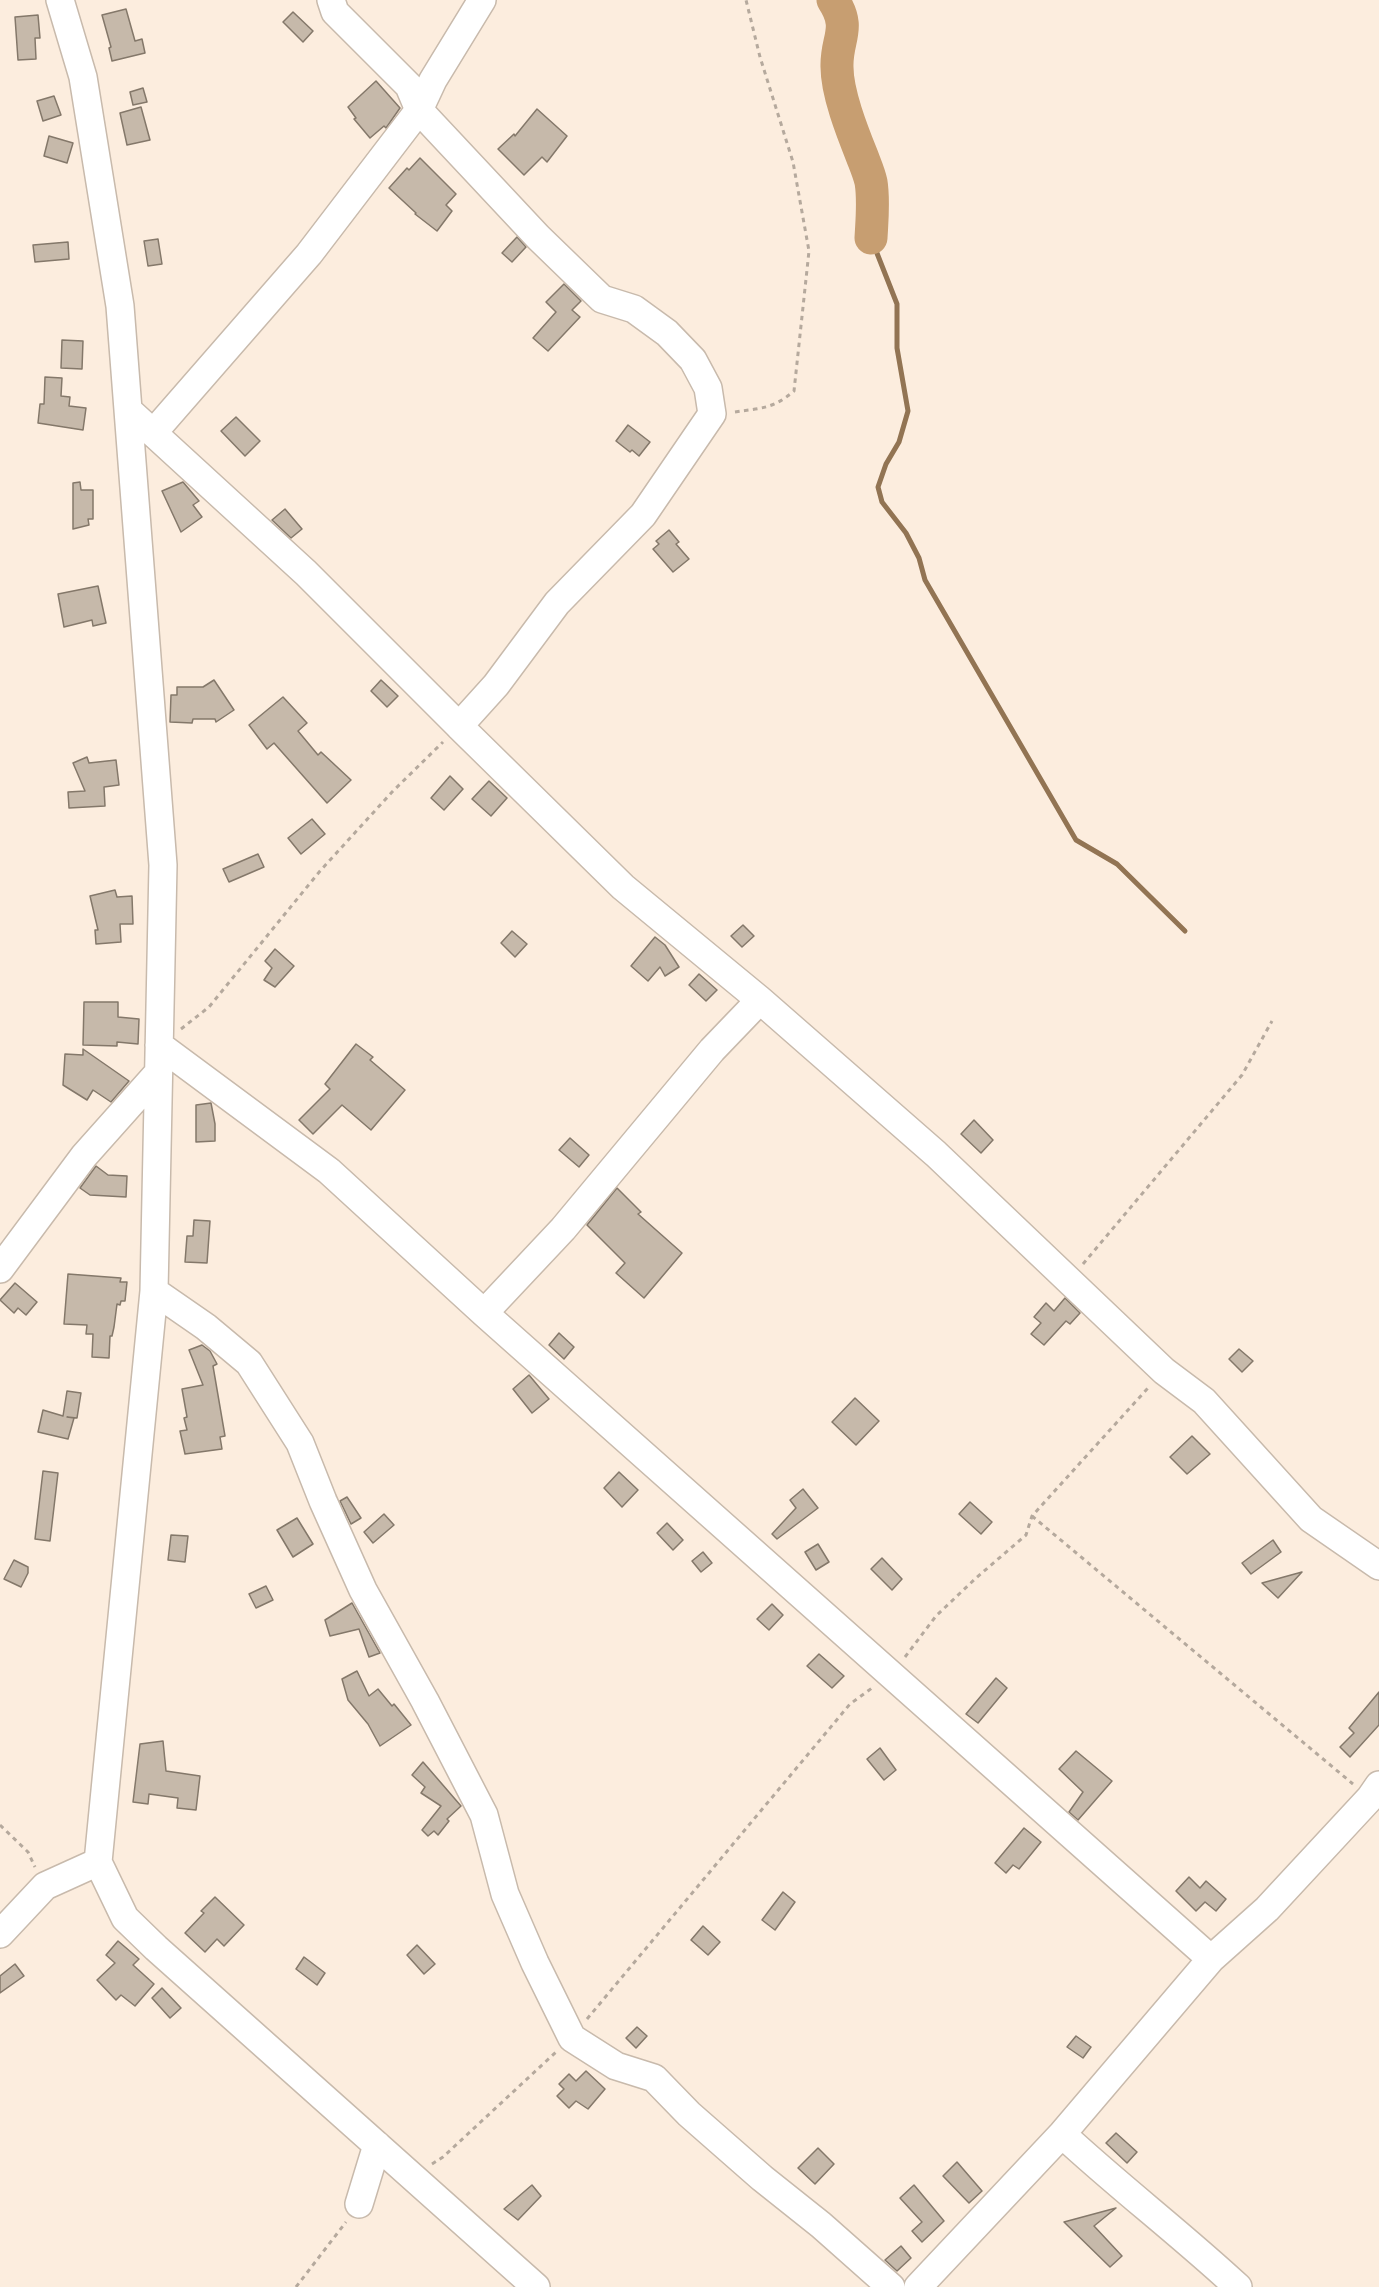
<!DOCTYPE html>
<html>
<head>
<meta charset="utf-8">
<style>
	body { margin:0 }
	canvas { display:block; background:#fcedde }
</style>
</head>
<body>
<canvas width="1379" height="2287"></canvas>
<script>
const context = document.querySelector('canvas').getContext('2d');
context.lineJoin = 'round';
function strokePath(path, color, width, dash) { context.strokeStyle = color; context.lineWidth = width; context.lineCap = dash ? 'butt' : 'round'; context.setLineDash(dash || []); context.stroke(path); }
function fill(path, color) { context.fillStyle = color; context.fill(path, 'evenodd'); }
const stream = new Path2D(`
	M871,238L897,304V348L908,411L899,442L886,464L878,487L882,502L906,533L919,558L925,580L1076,840L1117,864L1185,931`);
const river = new Path2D(`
	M833,0C852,29 836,38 837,67C837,93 852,131 862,156C865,164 869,173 871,182C874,200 872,219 871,238`);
const building = new Path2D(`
	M126,9L135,41L142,39L145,53L112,61L109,48L111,47L102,15Z
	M293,12L313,31L303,42L283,22Z
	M38,15L40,38H35L36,59L18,60L15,17Z
	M376,81L400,108L386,128L384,126L370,138L354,119L356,118L348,107Z
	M143,88L147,102L133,105L130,92Z
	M54,96L61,115L43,121L37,101Z
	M141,107L150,140L127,145L120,113Z
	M537,109L567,136L547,162L542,157L524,175L498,149L514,134L515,136Z
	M49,136L73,143L67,163L44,156Z
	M420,158L456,194L446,205L452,211L437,231L415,214L416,213L389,188L407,168L409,170Z
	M517,237L526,247L512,262L502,253Z
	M158,239L162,264L148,266L144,241Z
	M68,242L69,259L35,262L33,245Z
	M564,284L581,301L572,310L580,317L548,351L533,338L556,312L546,302Z
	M62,340L83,341L82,369L61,368Z
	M45,377L62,378L61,396L70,397L69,406L86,408L83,430L38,423L40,404H44Z
	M236,417L260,441L245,456L221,431Z
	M628,425L650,442L639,456L632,450L630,452L616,441Z
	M80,482L81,490H93V519H88L89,525L73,529V483Z
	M183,482L199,501L193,505L202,517L181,532L162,491Z
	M285,509L302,529L291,538L272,520Z
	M669,530L679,542L676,544L689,559L673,572L653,549L659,544L656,541Z
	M98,586L106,623L93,626L92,620L64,627L58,594Z
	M214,680L234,710L216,722L215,719H193L192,723L170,722L171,695H177V687H203Z
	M381,680L398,696L387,707L371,691Z
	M283,697L307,723L298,731L318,755L321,752L351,780L327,803L274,743L267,749L249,725Z
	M87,757L89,763L116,760L119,785L104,787L105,806L69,808L68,792L85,791L73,763Z
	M450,776L463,789L444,810L431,798Z
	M489,781L507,798L491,816L472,799Z
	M312,819L325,834L301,854L288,838Z
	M258,854L264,867L229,882L223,869Z
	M115,890L117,897L132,896L133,924H120L121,942L96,944L95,930H98L90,896Z
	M743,925L754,936L742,947L731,936Z
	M512,931L527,944L515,957L501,943Z
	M655,937L665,945L679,967L665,976L660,967L648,981L631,966Z
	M275,949L294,966L275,987L264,980L272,968L265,961Z
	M699,974L717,990L706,1001L689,985Z
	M84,1002H118V1017L139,1019L138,1044L117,1042V1046L83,1045Z
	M356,1044L373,1057L370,1060L405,1090L371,1130L342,1105L313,1134L299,1120L330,1089L325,1084Z
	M83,1049L129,1081L111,1102L93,1090L87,1100L63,1085L65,1054L83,1055Z
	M211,1103L215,1124V1141L196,1142V1105Z
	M974,1120L993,1140L981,1153L961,1134Z
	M570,1138L589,1155L579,1167L559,1150Z
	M96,1166L108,1175L127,1176L126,1197L90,1195L80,1188Z
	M617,1188L641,1212L638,1214L682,1253L644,1298L616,1273L625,1263L587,1225Z
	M194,1220L210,1221L207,1263L185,1262L187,1236H193Z
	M68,1274L121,1278L120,1282H127L125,1301H121L120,1305L117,1304L114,1327L112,1336H110L109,1358L92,1357L93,1334H86L87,1325L64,1324Z
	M15,1283L37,1302L26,1315L18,1308L14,1313L0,1300Z
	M1065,1298L1080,1313L1070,1324L1066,1321L1044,1345L1031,1334L1041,1323L1034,1317L1046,1303L1054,1311Z
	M559,1333L574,1347L564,1359L549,1345Z
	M202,1345L210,1351L217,1364L213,1366L225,1436L220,1437L222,1449L185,1454L180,1431L187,1430L184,1418L187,1417L182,1389L203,1385L189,1350Z
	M1239,1349L1253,1361L1242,1372L1229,1359Z
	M529,1375L549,1399L532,1413L513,1389Z
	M67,1391L81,1393L77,1418L67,1417L74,1418L68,1439L38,1432L43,1410L63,1416Z
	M855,1398L879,1421L856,1445L832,1422Z
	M1192,1436L1210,1454L1187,1474L1170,1457Z
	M43,1471L58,1473L50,1541L35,1539Z
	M619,1472L638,1490L622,1507L604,1488Z
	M803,1489L818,1508L777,1539L772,1534L796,1508L790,1500Z
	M347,1497L361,1518L351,1524L340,1501Z
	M970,1502L992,1522L981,1534L959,1514Z
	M384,1514L394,1525L373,1543L364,1532Z
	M297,1518L313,1544L293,1557L277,1530Z
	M667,1523L683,1540L673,1550L657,1533Z
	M171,1535L188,1536L185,1562L168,1560Z
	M1273,1540L1281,1552L1251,1574L1242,1563Z
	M818,1544L829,1562L816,1570L805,1552Z
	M703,1552L712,1563L701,1572L692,1561Z
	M882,1558L902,1579L892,1590L871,1569Z
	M14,1560L28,1567V1573L21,1587L4,1579Z
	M1302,1572L1278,1598L1262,1583Z
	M266,1586L273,1600L256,1608L249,1594Z
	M352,1603L380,1653L369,1657L359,1629L330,1636L325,1620Z
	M772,1604L783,1615L769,1630L757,1619Z
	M819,1654L844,1676L832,1688L807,1666Z
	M357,1671L369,1696L378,1689L392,1706L394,1704L411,1725L380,1746L368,1724L348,1700L342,1679Z
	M996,1678L1007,1688L978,1723L966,1714Z
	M1379,1692V1725L1350,1757L1340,1747L1354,1733L1349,1728Z
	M163,1741L166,1771L200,1776L196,1810L177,1808L178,1798L149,1794L148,1804L133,1802L140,1744Z
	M880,1748L896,1770L884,1780L867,1759Z
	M1076,1751L1112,1781L1078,1820L1069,1812L1083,1792L1059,1769Z
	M423,1762L461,1806L447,1819L449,1821L438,1835L434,1831L428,1836L422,1830L441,1806L421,1793L425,1787L412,1775Z
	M1024,1828L1041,1842L1019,1869L1013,1865L1006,1873L995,1863Z
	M1189,1877L1200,1888L1206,1881L1226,1899L1216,1911L1205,1902L1196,1911L1176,1891Z
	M783,1892L795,1902L775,1930L762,1920Z
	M215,1897L244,1925L224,1946L217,1939L205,1952L185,1933L204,1913L201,1911Z
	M703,1926L720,1942L708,1955L691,1940Z
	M118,1941L139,1959L133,1965L154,1984L135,2006L121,1995L116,2000L97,1980L115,1963L106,1955Z
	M417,1945L435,1964L424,1974L407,1955Z
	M304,1957L325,1973L317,1985L296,1969Z
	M15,1964L24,1976L0,1993V1976Z
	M162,1988L181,2008L170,2018L152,1998Z
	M637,2027L647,2036L636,2048L626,2038Z
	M1076,2036L1091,2047L1083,2058L1067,2047Z
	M586,2071L605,2089L588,2109L576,2101L569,2108L557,2096L564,2089L559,2084L569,2074L576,2081Z
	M1116,2133L1137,2152L1127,2163L1106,2143Z
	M818,2148L834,2164L815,2184L798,2168Z
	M957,2162L982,2191L969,2203L943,2176Z
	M532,2185L541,2196L518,2220L504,2209Z
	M914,2185L944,2221L922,2242L912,2231L922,2222L900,2198Z
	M1116,2208L1094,2226L1122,2256L1110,2267L1064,2222Z
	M901,2246L911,2258L897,2271L885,2260Z`);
const path = new Path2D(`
	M735,412C761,408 773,409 794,391L809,251L793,162L760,57L746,0
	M181,1029L209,1007L320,871L393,791L443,742
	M1083,1264L1242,1075L1272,1021
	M1032,1516L1353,1784
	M905,1657L936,1616L976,1578L1026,1535L1032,1516L1148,1388
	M0,1825L28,1852L35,1867
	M587,2019L850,1704L872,1688
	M432,2164L443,2157L556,2052
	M296,2287L346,2222`);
const minor = new Path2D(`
	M60,0L83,77L120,306L163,865L154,1291L98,1862L125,1918L156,1948L536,2287
	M128,410L306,573L459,726L496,685L557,603L643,515L712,414L708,388L693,360L667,333L634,309L602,299L538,237L419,110L433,80L482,0
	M153,433L309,254L419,110L409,86L335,12L331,0
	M459,726L623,887L760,1000L936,1154L1164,1371L1204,1401L1311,1519L1379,1566
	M159,1045L329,1171L484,1313L1211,1959
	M0,1269L84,1156L158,1073
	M154,1291L206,1327L249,1363L300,1443L323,1501L363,1590L425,1701L484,1815L505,1894L535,1963L572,2038L616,2066L654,2078L689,2114L762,2178L821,2225L891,2287
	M484,1313L563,1229L712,1050L760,1000
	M0,1934L45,1886L98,1862
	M1062,2134C1119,2187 1181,2234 1238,2287
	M359,2204L377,2145
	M918,2287L1062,2134L1211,1959L1267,1909L1370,1798L1379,1785`);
strokePath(stream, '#927453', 5);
strokePath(river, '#c79e71', 33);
fill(building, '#c6b9aa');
strokePath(building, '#84786a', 1.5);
strokePath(minor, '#c8baac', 30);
strokePath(path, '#b5a99d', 3, [4.5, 4.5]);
strokePath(minor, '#fff', 27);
</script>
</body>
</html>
